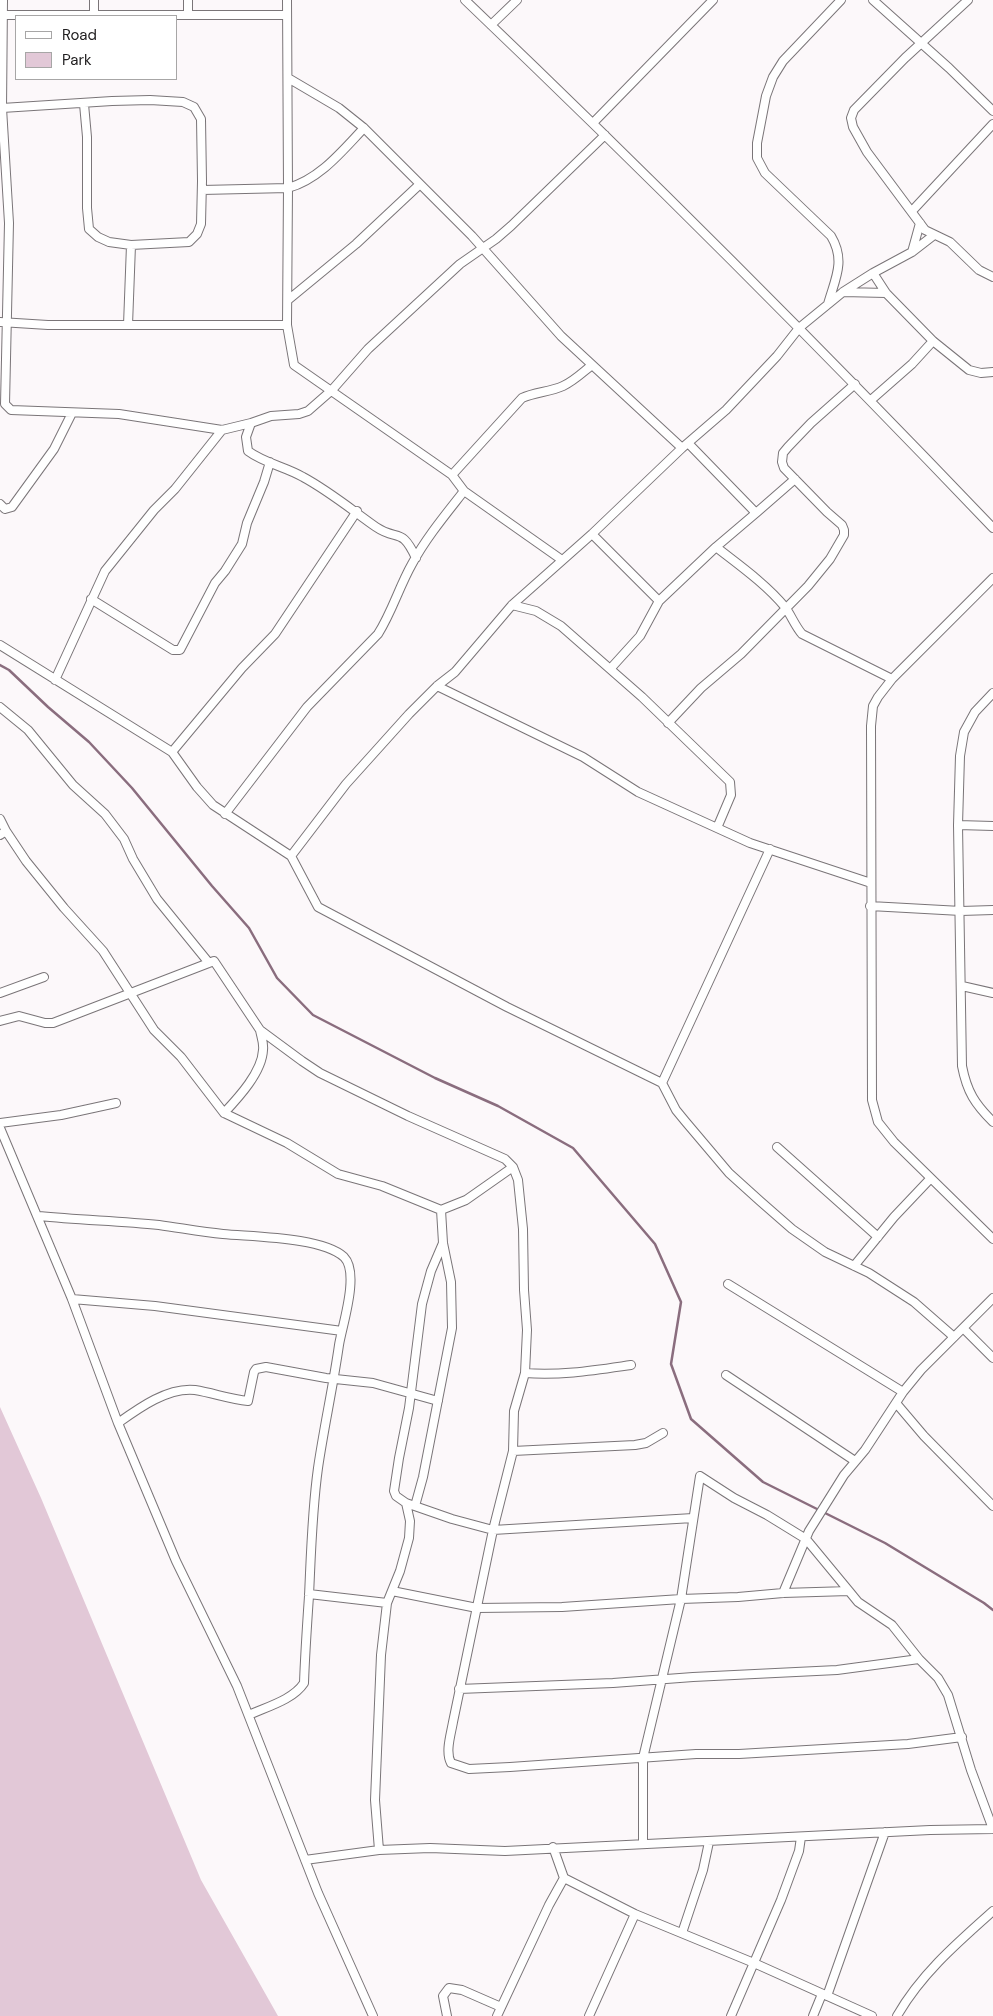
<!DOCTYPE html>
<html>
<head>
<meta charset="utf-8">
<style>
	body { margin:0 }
	#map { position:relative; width:993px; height:2016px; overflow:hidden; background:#fcf8fa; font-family:"DM Sans",sans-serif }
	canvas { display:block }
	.legend { position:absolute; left:15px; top:15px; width:162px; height:65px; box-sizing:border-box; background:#fff; border:1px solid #a7a6a6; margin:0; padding:6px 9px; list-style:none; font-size:15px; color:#222021 }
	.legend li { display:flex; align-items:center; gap:10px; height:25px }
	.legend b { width:25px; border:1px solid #a7a6a6 }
</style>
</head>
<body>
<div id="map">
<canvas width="993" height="2016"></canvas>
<ul class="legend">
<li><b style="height:6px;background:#fff"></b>Road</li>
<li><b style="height:14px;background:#e2c8d7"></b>Park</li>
</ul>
</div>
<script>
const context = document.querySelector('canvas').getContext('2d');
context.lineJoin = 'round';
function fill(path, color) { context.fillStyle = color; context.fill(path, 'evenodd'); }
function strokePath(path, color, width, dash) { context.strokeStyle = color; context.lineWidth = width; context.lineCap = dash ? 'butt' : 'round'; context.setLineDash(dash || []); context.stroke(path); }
const green = new Path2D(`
	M0,1407L41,1498L201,1880L278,2016H0Z`);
const stream = new Path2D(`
	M0,665L9,670L48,707L89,742L132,788L212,886L249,928L277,978L313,1015L435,1078L498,1106L573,1148L655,1244L681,1302L671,1364L691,1419L763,1482L885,1543L984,1603L993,1610`);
const minor = new Path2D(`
	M3,0L2,108L9,223L5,404L11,410L119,414L222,430L251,423L271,416L299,414L308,411L332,390L368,349L460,264L496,239L511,226L605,135
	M465,0C645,172 821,348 993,528
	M873,0L949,68L993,111
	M968,0L905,58L854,110L851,118L853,127L867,152L925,230L950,242L979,270L993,277
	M188,14V0
	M0,15H287
	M94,15V0
	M491,25L517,0
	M288,78L339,108L364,128L472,236L561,336L682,448
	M2,108L112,101L150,100L183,102L194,107L201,119L202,181L201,224L197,234L189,242L131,245L109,242L98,237L89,229L87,208V137L84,104
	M593,123L713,0
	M202,190L288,188C320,179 342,151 364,128
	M912,211L993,124
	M912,252L920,223
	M873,273L886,293L933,341L969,370L981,373L993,372
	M843,292L886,293
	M288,300L356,244L419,185
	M828,304C835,279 846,261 831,236L765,173L757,158V143L766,96L773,77L783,61L841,0
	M0,322L48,325H287L288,188L287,0
	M128,325L131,245
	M287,325L294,365L452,475L464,491L562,560
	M871,400L912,364L933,341
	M251,423L246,437L248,451C264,463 286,467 303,477C329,491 352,510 376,527C398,542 401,526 416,558
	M452,475L522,398C535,392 550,392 563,386C574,381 583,372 592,365
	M0,504L5,509L12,507L54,449L72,413
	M756,513L795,479
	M592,534L659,601
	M716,547C739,565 766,584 785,607C791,615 795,626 802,634L892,679
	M993,578L892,679L878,697L873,706L871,726L872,1100L878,1122L894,1142L993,1239
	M91,599L173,650H180L215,583L225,571L242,544L247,523L264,482L270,462
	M512,605L536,611L561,626L642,697L730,782L731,795L717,828
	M0,645L172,752L197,787L213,805L291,856L318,907L507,1007L662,1083L676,1110L685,1121L729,1173L760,1201L792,1229L825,1252L869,1273L914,1302L954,1337
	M611,668L640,636L659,601L716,547L756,513L688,443
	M55,680L105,571L154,510L175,489L222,430
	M437,686L583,757L638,792L750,843L871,883
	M993,693L975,712L964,732L960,756L958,825L962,1066C967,1092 975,1104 993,1122
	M0,707L28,730L73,785L105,814L124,839L133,859L157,899L209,963
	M668,723L701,688L741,654L808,586L830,559L844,535V530L842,525L827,512L784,468L782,462L783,453L788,447L811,423L855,384
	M172,752L242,668L275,634L357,511
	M225,814L307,707L378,634C392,612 399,587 412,564C426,538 446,514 464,491
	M0,819L6,831L0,835
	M958,825L993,826
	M6,831L26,861L64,908L103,951L154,1030L181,1057L224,1113L287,1143L338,1174L382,1186L441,1210L466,1200L513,1167
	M291,856L346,784L409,714L437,686L455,672L512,605L592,534L682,448L726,410L777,356L799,328L843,292L873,273L912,252L934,235
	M870,906L961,911L993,910
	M962,986L993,993
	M0,993L44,977
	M0,1021L19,1016L45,1023H53L214,961L260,1030L302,1061L320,1073L408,1116L505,1159L513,1167L518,1180L523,1229L524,1290L527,1330L525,1373L514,1411L513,1451L493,1530L453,1722C451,1734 445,1752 451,1763L469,1769L510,1767L696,1754H739L908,1744L962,1737
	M662,1083L770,849
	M224,1113C239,1097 262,1072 263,1050C264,1043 261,1036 260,1030
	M0,1123L61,1115L116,1103
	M0,1128L72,1299L118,1423L176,1561L237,1686L318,1893L373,2016
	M777,1147L878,1237
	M39,1216C79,1220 119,1221 159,1225C181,1228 202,1232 223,1234C253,1237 322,1237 344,1257C360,1273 342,1326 339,1345C333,1387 324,1427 318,1468C312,1511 311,1553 309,1596C307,1625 305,1654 304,1683C293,1700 266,1707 249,1715
	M443,1243L431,1271L422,1304L409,1408L399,1458L394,1491L396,1496L406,1503L452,1519L493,1530L693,1518
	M854,1266L894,1217L930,1179
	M728,1284L903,1392
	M72,1299L155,1306L342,1331
	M963,1328L993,1358
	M525,1373C560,1376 596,1370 631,1365
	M726,1375L855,1461
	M896,1403L924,1436L993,1506
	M118,1423C139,1408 168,1387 195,1390C213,1393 230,1399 248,1401L254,1372L256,1369L266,1367L326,1378L373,1383L438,1401
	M513,1451L635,1445L646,1443L663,1433
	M415,1506L423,1477L452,1328L451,1282L443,1243L441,1210
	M392,1591L477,1608L562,1607L681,1599L738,1597L783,1593L849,1591L858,1602L892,1625L919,1659
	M783,1593L809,1531L844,1475L865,1450L903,1392L921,1370L993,1298
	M309,1594L387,1603
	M459,1689L613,1683L693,1677L837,1670L919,1659L938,1678L948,1695L971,1770L993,1829
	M643,1843V1758L681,1599L700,1476L734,1498L767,1515L806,1539L849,1591
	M553,1847L564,1878L635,1914L754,1963L872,2016
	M379,1850L375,1800L381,1655L387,1603L400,1571L409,1538L410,1521L406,1503
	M305,1860L379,1850L430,1848L505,1851L930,1830L993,1829
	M682,1933L703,1870L709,1842
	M827,1996L885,1832
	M447,2016L443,1996L449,1988L462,1990L501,2007
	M497,2016L549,1905L564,1878
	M589,2016L635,1914
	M731,2016L781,1900L799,1851L801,1837
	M813,2016L822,1994
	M897,2016C921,1974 957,1943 993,1911`);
fill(green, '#e2c8d7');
strokePath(stream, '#8a6d7e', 2.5);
strokePath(minor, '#7a7578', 10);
strokePath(minor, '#fff', 8);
</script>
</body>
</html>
